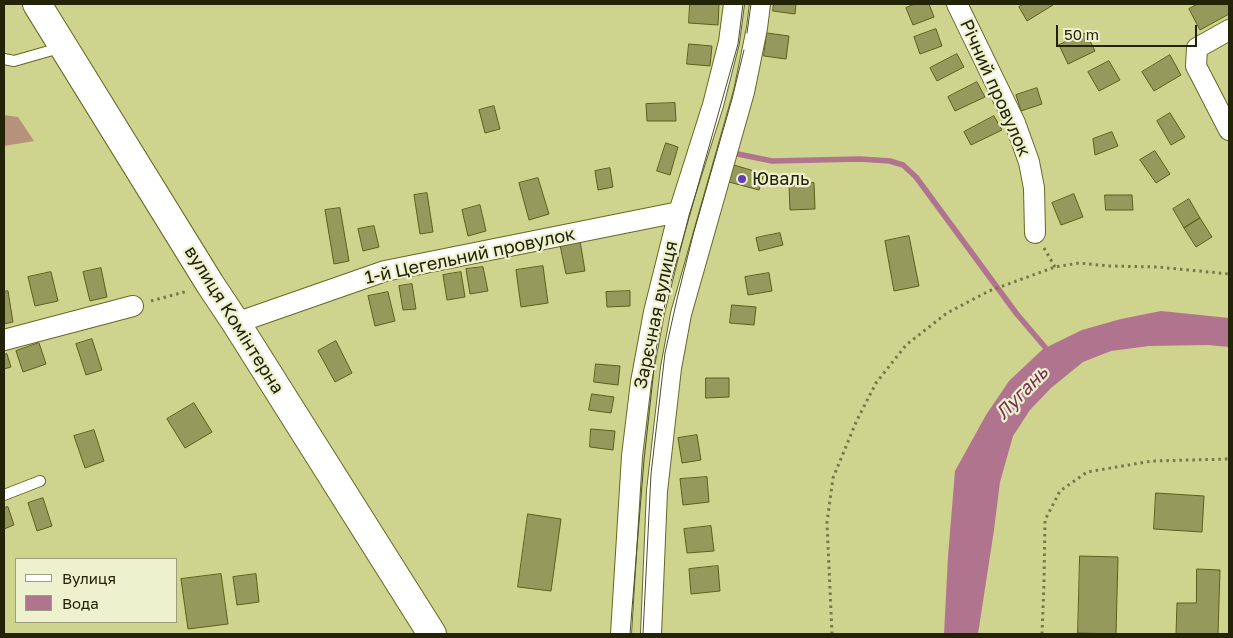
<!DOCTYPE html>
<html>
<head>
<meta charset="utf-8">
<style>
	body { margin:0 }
	#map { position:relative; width:1233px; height:638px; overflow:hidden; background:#ced38d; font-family:"Golos Text",sans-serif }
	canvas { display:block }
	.frame { position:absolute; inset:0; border:5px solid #222307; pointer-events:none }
	.legend { position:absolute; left:15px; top:558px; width:162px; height:65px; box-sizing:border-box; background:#eef1ce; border:1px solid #9c9f7e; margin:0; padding:6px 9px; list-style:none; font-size:15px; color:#222307 }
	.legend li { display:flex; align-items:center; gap:10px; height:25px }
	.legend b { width:25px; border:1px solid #9c9f7e }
	.scale { position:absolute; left:1056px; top:25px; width:141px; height:22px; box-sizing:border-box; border:2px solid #222307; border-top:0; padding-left:6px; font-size:15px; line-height:18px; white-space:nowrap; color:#222307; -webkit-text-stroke:4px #eef1ce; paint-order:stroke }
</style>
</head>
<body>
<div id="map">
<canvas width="1233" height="638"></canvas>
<div class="frame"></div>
<ul class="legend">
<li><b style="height:6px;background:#fff"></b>Вулиця</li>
<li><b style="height:14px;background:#b1748f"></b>Вода</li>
</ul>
<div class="scale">50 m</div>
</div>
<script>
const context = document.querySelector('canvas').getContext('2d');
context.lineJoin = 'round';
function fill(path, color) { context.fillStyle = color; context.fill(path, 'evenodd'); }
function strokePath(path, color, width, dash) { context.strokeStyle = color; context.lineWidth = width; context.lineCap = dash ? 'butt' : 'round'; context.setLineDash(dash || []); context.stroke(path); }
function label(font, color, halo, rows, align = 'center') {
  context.font = font + ' "Golos Text",sans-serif'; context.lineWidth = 4.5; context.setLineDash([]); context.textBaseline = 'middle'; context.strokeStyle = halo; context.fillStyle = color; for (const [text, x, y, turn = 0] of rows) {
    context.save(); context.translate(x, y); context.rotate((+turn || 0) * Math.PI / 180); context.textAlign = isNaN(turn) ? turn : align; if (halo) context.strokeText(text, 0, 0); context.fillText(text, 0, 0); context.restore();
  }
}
const green = new Path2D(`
	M4,115L18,117L34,141L4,146Z`);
const water = new Path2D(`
	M1161,311L1229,318V347L1208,345L1149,346L1111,351L1083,362L1051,388L1030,410L1013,436L1000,482L994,530L978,634H944L948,556L955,471L986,415L1009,381L1043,349L1082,330L1121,319Z`);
const stream = new Path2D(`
	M738,154L772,161L860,159L890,161L903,165L916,177L1016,313L1050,353`);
const building = new Path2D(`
	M690,4H719L718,25L689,23Z
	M774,4H796L795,14L773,11Z
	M915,4H929L934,17L913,25L906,8Z
	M1024,4H1052L1053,5L1027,21L1019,7Z
	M1198,4H1229V14L1200,30L1189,9Z
	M936,29L942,46L920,54L914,37Z
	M767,33L789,36L786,59L764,56Z
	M1086,33L1095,51L1068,64L1059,45Z
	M689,44L712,46L710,66L687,64Z
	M957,54L964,67L937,81L930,68Z
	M1170,55L1181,75L1154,91L1142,72Z
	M1109,61L1120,80L1099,91L1088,72Z
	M977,82L985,97L955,111L948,97Z
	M1037,88L1042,104L1021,111L1016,95Z
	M675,103L676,121H647L646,104Z
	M494,106L500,129L485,133L479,110Z
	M1170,113L1185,137L1171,145L1157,121Z
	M994,116L1002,130L971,145L964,132Z
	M1112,132L1118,146L1095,155L1093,139Z
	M666,143L678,147L670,175L657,171Z
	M1155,151L1170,174L1156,183L1140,160Z
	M734,165L764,174L759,190L729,182Z
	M610,168L613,187L598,190L595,171Z
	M538,178L549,214L529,220L519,183Z
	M814,183L815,209L790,210L789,184Z
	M427,193L433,232L420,234L414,195Z
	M1074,194L1083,217L1061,225L1052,203Z
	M1105,195H1132L1133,210H1106Z
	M1189,199L1200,218L1184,228L1173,209Z
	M480,205L486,231L468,236L462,210Z
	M340,208L349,261L334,264L325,210Z
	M1200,218L1212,237L1196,247L1184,228Z
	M374,226L379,247L363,251L358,229Z
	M780,233L783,245L759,251L756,238Z
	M909,236L919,286L894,291L885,241Z
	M580,241L585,271L566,274L560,245Z
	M543,266L548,303L521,307L516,270Z
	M483,267L488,291L470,294L466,269Z
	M101,268L107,297L90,301L83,272Z
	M51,272L58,301L35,306L28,277Z
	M461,272L465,297L447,300L443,275Z
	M769,273L772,291L748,295L745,277Z
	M412,284L416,309L403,310L399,286Z
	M8,291L13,322L4,324V292Z
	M630,291V306L607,307L606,292Z
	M388,292L395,321L375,326L368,296Z
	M732,305L756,307L754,325L730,323Z
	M92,339L102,370L86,375L76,344Z
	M336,341L352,373L335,382L318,351Z
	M39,343L46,364L23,372L16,351Z
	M7,354L11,367L4,369V355Z
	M596,364L620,366L618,385L594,382Z
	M706,378H729V397L706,398Z
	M592,394L614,397L611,413L589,410Z
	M194,403L212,432L185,448L167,419Z
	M591,429L615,431L613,450L590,447Z
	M94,430L104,461L85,468L74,436Z
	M697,435L701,460L682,463L678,438Z
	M707,477L709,502L683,505L680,479Z
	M1156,493L1204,496L1202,532L1154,529Z
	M43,498L52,526L37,531L28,503Z
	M8,507L14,525L4,529V508Z
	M528,514L561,519L551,591L518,587Z
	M711,526L714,551L687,553L684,529Z
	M1080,556L1118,557L1116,634L1078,633Z
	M718,566L720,591L691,594L689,569Z
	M1197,569L1220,570L1218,634H1176L1177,603H1196Z
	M221,574L228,624L188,629L181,579Z
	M256,574L259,602L237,605L233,577Z`);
const path = new Path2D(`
	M1044,248L1055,267
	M151,301L188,291
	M832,634L827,522L833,478L857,420L876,383L906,345L947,313L989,291L1055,267L1079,263L1109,266L1158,267L1229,274
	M1042,634L1044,583L1045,520L1060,491L1087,472L1152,461L1229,459`);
const service = new Path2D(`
	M4,59L14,61L63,47
	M4,495L40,481`);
const minor = new Path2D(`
	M957,4L1015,123L1029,162L1034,188L1035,233
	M1229,30L1197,48L1196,66L1229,130
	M236,323L385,271L679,212
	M4,340L133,306
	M621,634L632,456L641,382L654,312L679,212L713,105L729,42L734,4
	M651,634L657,491L671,368L681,314L744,92L757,28L760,4`);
const secondary = new Path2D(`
	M37,4L210,284L236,323L432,634`);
const tram = new Path2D(`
	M747,33L751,4
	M630,634L644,460L656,350L666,299L738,44L743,4
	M643,634L651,474L665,353L677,299L693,235L732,99L744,50`);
const markers = [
	[742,179,5,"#613eb6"]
];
const streetNames = [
	["Річний провулок",995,88,66],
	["1-й Цегельний провулок",470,256,-12],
	["Зарєчная вулиця",656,315,-78],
	["вулиця Комінтерна",234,320,58]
];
const poiNames = [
	["Юваль",752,179]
];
const waterNames = [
	["Лугань",1022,393,-46]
];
fill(green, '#b6927d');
fill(water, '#b1748f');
strokePath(stream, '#b1748f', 5.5);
fill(building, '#95995b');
strokePath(building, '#5d5f19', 1);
strokePath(service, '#666924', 12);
strokePath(minor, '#666924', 22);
strokePath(secondary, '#666924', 30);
strokePath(path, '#757848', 3, [2.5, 4]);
strokePath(service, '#fff', 10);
strokePath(minor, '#fff', 20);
strokePath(secondary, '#fff', 28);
strokePath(tram, '#4c4e28', 1);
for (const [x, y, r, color] of markers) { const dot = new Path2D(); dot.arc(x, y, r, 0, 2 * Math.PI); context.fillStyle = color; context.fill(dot); strokePath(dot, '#eef1ce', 2); }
label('18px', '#222307', '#eef1ce', streetNames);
label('18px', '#222307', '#eef1ce', poiNames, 'left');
label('italic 19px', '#782d54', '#eef1ce', waterNames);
</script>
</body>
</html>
